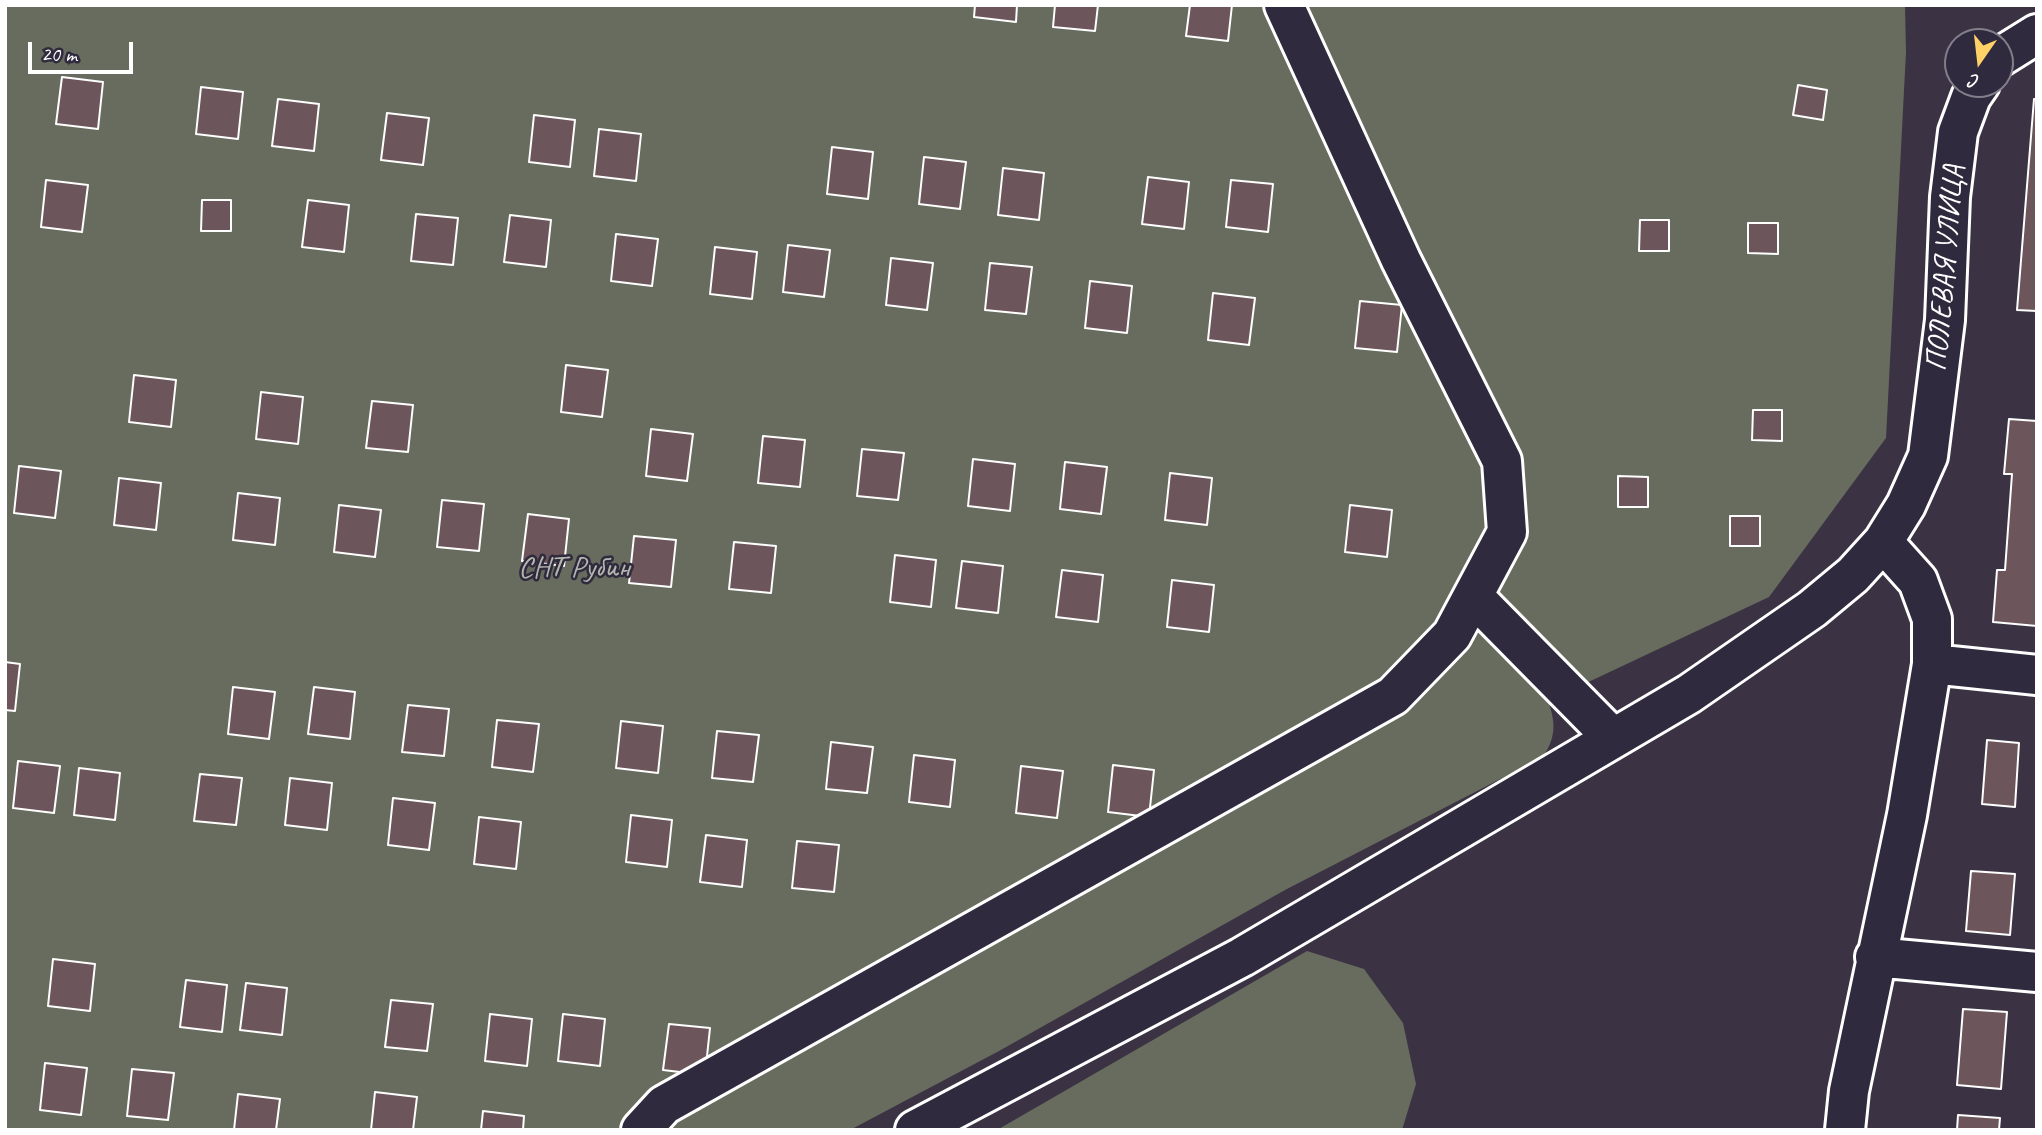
<!DOCTYPE html>
<html>
<head>
<meta charset="utf-8">
<style>
	body { margin:0 }
	#map { position:relative; width:2042px; height:1135px; overflow:hidden; background:#3b3343; font-family:Caveat,sans-serif }
	canvas { display:block }
	.frame { position:absolute; inset:0; border:7px solid #fff; pointer-events:none }
	.north { position:absolute; left:1944px; top:28px; width:70px; height:70px; box-sizing:border-box; background:#2f2a3d; border:2px solid #827f8b; border-radius:50%; rotate:194deg; font-size:19px; font-weight:700; line-height:28px; text-align:center; color:#fff }
	.north::after { content:''; display:block; margin:auto; width:24px; height:32px; background:#ffd166; clip-path:polygon(50% 0,100% 100%,50% 72%,0 100%) }
	.scale { position:absolute; left:28px; top:42px; width:105px; height:32px; box-sizing:border-box; border:4px solid #fff; border-top:0; padding-left:9px; font-size:21px; line-height:24px; white-space:nowrap; color:#fff; -webkit-text-stroke:5px #2f2a3d; paint-order:stroke }
</style>
</head>
<body>
<div id="map">
<canvas width="2042" height="1135"></canvas>
<div class="frame"></div>
<div class="north">С</div>
<div class="scale">20 m</div>
</div>
<script>
const context = document.querySelector('canvas').getContext('2d');
context.lineJoin = 'round';
function fill(path, color) { context.fillStyle = color; context.fill(path, 'evenodd'); }
function strokePath(path, color, width, dash) { context.strokeStyle = color; context.lineWidth = width; context.lineCap = dash ? 'butt' : 'round'; context.setLineDash(dash || []); context.stroke(path); }
function label(font, color, halo, rows, align = 'center') {
  context.font = font + ' Caveat,sans-serif'; context.lineWidth = 5; context.setLineDash([]); context.textBaseline = 'middle'; context.strokeStyle = halo; context.fillStyle = color; for (const [text, x, y, turn = 0] of rows) {
    context.save(); context.translate(x, y); context.rotate((+turn || 0) * Math.PI / 180); context.textAlign = isNaN(turn) ? turn : align; if (halo) context.strokeText(text, 0, 0); context.fillText(text, 0, 0); context.restore();
  }
}
const green = new Path2D(`
	M5,5H1905L1906,52L1886,438L1769,597L1548,701C1556,723 1556,737 1543,757L1285,890L999,1051L850,1130H5Z
	M1307,951L1364,969L1403,1023L1416,1084L1402,1130H997Z`);
const building = new Path2D(`
	M975,5H1017L1016,22L974,17Z
	M1055,5H1098L1095,31L1053,27Z
	M1190,5H1232L1228,41L1186,36Z
	M62,77L103,82L98,129L56,124Z
	M1798,85L1827,90L1823,120L1793,115Z
	M201,87L243,92L238,139L196,134Z
	M278,99L319,104L314,151L272,146Z
	M2034,99H2037V311L2017,310Z
	M387,113L429,118L423,165L381,160Z
	M534,115L575,120L570,167L529,162Z
	M599,129L641,134L636,181L594,176Z
	M832,147L873,152L868,199L827,194Z
	M924,157L966,162L960,209L919,204Z
	M1003,168L1044,173L1039,220L998,215Z
	M1148,177L1189,182L1184,229L1142,224Z
	M46,180L88,185L82,232L41,227Z
	M1231,180L1273,184L1268,232L1226,227Z
	M202,200H231V231H201Z
	M308,200L349,205L344,252L302,247Z
	M416,214L458,218L453,265L411,261Z
	M510,215L551,220L546,267L504,262Z
	M1640,220H1669V251H1639Z
	M1748,223H1778V254L1748,253Z
	M616,234L658,239L652,286L611,281Z
	M788,245L830,250L824,297L783,292Z
	M715,247L757,252L752,299L710,294Z
	M891,258L933,263L927,310L886,305Z
	M990,263L1032,267L1026,314L985,310Z
	M1090,281L1132,286L1127,333L1085,328Z
	M1213,293L1255,298L1249,345L1208,340Z
	M1360,301L1402,305L1397,352L1355,348Z
	M566,365L608,370L602,417L561,412Z
	M134,375L176,380L171,427L129,422Z
	M261,392L303,397L298,444L256,439Z
	M372,401L413,405L408,452L366,448Z
	M1753,410H1782V441L1752,440Z
	M2009,419L2037,421V626L1993,622L1997,570H2005L2012,474H2004Z
	M651,429L693,434L687,481L646,476Z
	M763,436L805,440L800,487L758,483Z
	M862,449L904,453L898,500L857,496Z
	M973,459L1015,464L1010,511L968,506Z
	M1065,462L1107,467L1101,514L1060,509Z
	M19,466L61,471L55,518L14,513Z
	M1170,473L1212,478L1207,525L1165,520Z
	M1618,476L1648,477V507H1618Z
	M119,478L161,483L156,530L114,525Z
	M238,493L280,498L275,545L233,540Z
	M442,500L484,504L479,551L437,547Z
	M339,505L381,510L375,557L334,552Z
	M1350,505L1392,510L1387,557L1345,552Z
	M528,514L569,519L564,566L522,561Z
	M1730,516H1760V546H1730Z
	M634,536L676,540L671,587L629,583Z
	M734,542L776,546L771,593L729,589Z
	M895,555L936,560L931,607L890,602Z
	M962,561L1003,566L998,613L956,608Z
	M1062,570L1103,575L1098,622L1056,617Z
	M1172,580L1214,585L1209,632L1167,627Z
	M5,662L20,664L15,711L5,710Z
	M233,687L275,692L269,739L228,734Z
	M314,687L355,692L350,739L308,734Z
	M408,705L449,709L444,756L402,752Z
	M497,720L539,724L533,772L492,767Z
	M621,721L663,726L658,773L616,768Z
	M717,731L759,735L753,782L712,778Z
	M1987,740L2019,743L2015,807L1982,804Z
	M831,742L873,747L867,793L826,789Z
	M914,755L955,760L950,807L909,802Z
	M18,761L60,766L54,813L13,808Z
	M1113,765L1154,770L1149,817L1108,812Z
	M1021,766L1063,771L1057,818L1016,813Z
	M79,768L120,773L115,820L74,815Z
	M200,774L242,778L236,825L194,821Z
	M290,778L332,783L327,830L285,825Z
	M393,798L435,803L429,850L388,845Z
	M631,815L672,820L667,867L626,862Z
	M479,817L521,822L516,869L474,864Z
	M706,835L747,840L742,887L700,882Z
	M797,841L839,845L834,892L792,888Z
	M1971,871L2015,874L2010,935L1966,931Z
	M53,959L95,964L90,1011L48,1006Z
	M186,980L227,985L222,1032L180,1027Z
	M246,983L287,988L282,1035L240,1030Z
	M391,1000L433,1004L427,1051L385,1047Z
	M1963,1009L2007,1012L2001,1089L1957,1085Z
	M490,1014L532,1019L527,1066L485,1061Z
	M563,1014L605,1019L600,1066L558,1061Z
	M669,1024L710,1028L705,1075L663,1070Z
	M45,1063L87,1068L81,1115L40,1110Z
	M132,1069L174,1073L168,1120L127,1116Z
	M375,1092L417,1097L413,1130H371Z
	M238,1094L280,1099L276,1130H234Z
	M483,1111L524,1116L523,1130H481Z
	M1958,1115L2000,1118L1999,1130H1957Z`);
const minor = new Path2D(`
	M2000,57L2037,34
	M1474,597L1613,738
	M1932,664L2037,675
	M1875,957L2037,972
	M641,1130L664,1105L1393,696L1452,635L1507,532L1502,461L1401,260L1284,5
	M915,1130L1242,957L1689,694L1812,609L1853,575L1883,542L1906,505L1928,456L1945,320L1950,197L1958,132L1971,97L1980,84
	M1845,1130L1849,1091L1907,815L1932,664V619L1918,581L1883,542`);
const streetNames = [
	["ПОЛЕВАЯ УЛИЦА",1946,268,-85]
];
const parkNames = [
	["СНТ Рубин",574,568]
];
fill(green, '#686c5e');
fill(building, '#6c565b');
strokePath(building, '#fff', 2);
strokePath(minor, '#fff', 44);
strokePath(minor, '#2f2a3d', 38);
label('30px', '#fff', '#2f2a3d', streetNames);
label('30px', '#b4b6ae', '#2f2a3d', parkNames);
</script>
</body>
</html>
